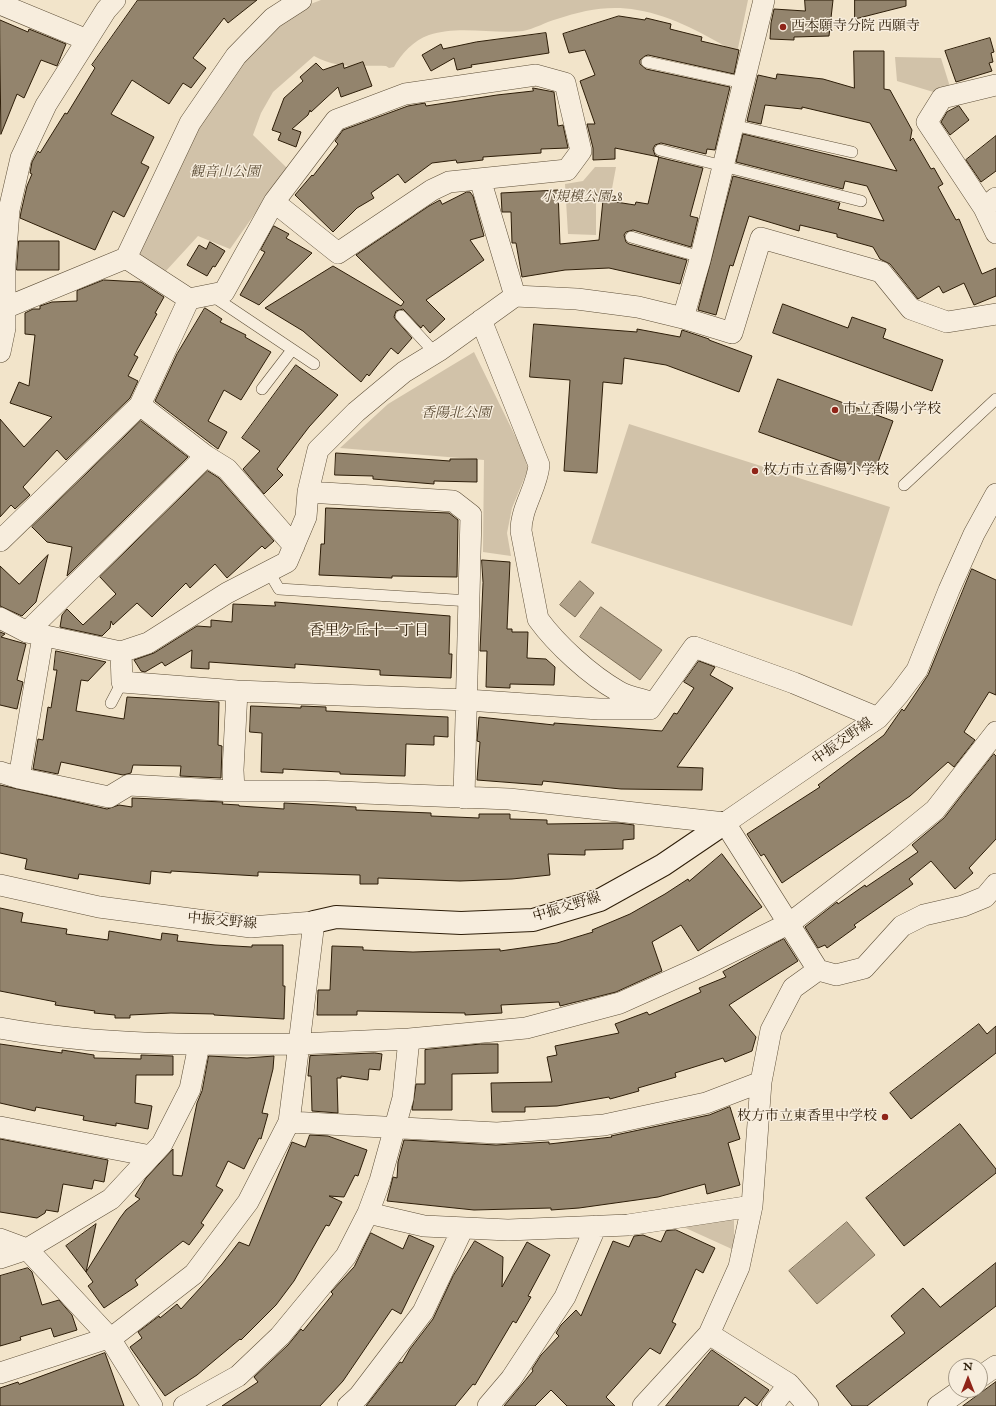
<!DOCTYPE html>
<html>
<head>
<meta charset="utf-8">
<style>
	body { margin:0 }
	#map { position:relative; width:996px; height:1406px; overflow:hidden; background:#f2e4ca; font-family:"IM FELL English",serif }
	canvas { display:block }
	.north { position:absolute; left:948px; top:1358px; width:40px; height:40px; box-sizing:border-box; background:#f7eddd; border:1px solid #a69a88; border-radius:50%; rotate:0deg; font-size:11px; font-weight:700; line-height:16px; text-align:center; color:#2d1d08 }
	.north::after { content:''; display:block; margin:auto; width:14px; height:18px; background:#8f2418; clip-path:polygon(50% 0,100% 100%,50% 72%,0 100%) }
</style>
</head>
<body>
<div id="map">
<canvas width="996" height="1406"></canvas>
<div class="north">N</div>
</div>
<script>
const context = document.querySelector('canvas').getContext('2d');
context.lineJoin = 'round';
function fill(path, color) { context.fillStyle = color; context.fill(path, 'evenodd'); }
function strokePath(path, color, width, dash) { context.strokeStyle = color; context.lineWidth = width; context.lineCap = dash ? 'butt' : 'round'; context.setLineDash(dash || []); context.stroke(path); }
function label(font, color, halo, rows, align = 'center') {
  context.font = font + ' "IM FELL English","Noto Serif JP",serif'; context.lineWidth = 3; context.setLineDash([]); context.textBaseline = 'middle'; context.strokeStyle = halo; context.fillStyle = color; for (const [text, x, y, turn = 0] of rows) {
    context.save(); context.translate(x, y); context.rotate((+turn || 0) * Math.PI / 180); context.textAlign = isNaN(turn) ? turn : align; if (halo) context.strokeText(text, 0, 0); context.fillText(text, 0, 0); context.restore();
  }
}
const green = new Path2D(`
	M321,0H748L737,53C705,35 674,16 637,10C609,5 584,10 557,19C546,22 534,29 523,31C492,34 458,25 429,35C414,40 401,54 394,67L389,68L386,66C358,65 340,70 314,56L273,92L261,113L253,135L287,168L230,249L198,236L165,272L135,256C173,175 230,30 321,0Z
	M895,57L941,58L951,90L940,94L897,81Z
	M595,167H616L611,194L596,202V235L568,234L565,184L583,181Z
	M474,352L523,452L528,469L512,508L507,533L511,556L483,552L484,460L340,448L388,404Z
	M629,424L890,507L852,626L591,543Z
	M734,1219V1250L679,1225Z`);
const water = new Path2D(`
	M580,581L594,593L575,617L560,605Z
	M601,607L662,650L640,680L580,637Z
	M847,1222L875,1255L817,1304L789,1271Z`);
const building = new Path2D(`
	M138,0H257L228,23L224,18L193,58L206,68L191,88L183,83L169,104L132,80L111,114L154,137L141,163L149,167L124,217L113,211L95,250L20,218L21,212L27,186L32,174L30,173L32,162L38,151L40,153L65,113L67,114L95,68L92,65Z
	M805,0H833L829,36L794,37V40L770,39L771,23L774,9L805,11Z
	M855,0H906V6L855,19Z
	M619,16L645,20L646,18L671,24L670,29L702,37L701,41L739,50L734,74L648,55L645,56L640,60V64L646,69L730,87L715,150L707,149L706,154L661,143L655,145L653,149L655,155L658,157L703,168L690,216L698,218L691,247L633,230L626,232L624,235L626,242L629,244L687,260L680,284L609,268L565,270L522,277L516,243H512L511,212H502L501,193L558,190L560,244L599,240L603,200L635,205L636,202L648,204L659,157L615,148V159L593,160V148L587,124H595L580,81L595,75L585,50L569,53L563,34Z
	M0,20L28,32L29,29L66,44L57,66L41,60L24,98L17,94L1,134Z
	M546,33L549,53L471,65L472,67L457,70L454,58L431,71L422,55L441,44L443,49L476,42Z
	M990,38L994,52L991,53L993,62L989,63L992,71L956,82L945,51Z
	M854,51H884V89L890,90L912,130L910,141L913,138L931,169L934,168L943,184L938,187L956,220L959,219L982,274L996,268V296L974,305L964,283L943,293L939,286L918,299L890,264L880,259L873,247L837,237V234L800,225L799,231L749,216L733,266L730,265L716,315L698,310L733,176L840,203L838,209L884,221L867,186L845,181L843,189L736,162L743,134L897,171L870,123L802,107V109L765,105L761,124L747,121L758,75L776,79L777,74L823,79L854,88Z
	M363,62L372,86L341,97L338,87L311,112L310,110L308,115L292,129L301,132L296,147L278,140L281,133L272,130L284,98L303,81L300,77L316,63L323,70L343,63L344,68Z
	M533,88L554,92L558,126L563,125L568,148L541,149V153L483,157V160L457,163L456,160L432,163L405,183L398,174L371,193L374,198L357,208L333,232L295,195L312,175L313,176L338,144L335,141L343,130L408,106L425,103L426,106L497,95L533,91Z
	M959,106L969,120L950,135L941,122L947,112Z
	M996,136V171L981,182L966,160Z
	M467,192H470L473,196L484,236L470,240L484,260L426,300L445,319L430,333L423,325L421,328L403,309L396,311L394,317L396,320L412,338L398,354L391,348L369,376L367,374L361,382L303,331L265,308L333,266L401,306L404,302L356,255L429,206L440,200L442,204Z
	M274,226L289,234L286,238L312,253L259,305L240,295L265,252L261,250Z
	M19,241H59V270H17Z
	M210,242L225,251L215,267L213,266L207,276L187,265L199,245L206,249Z
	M104,280L141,282L164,297L155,313L157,314L134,355L138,357L128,376L138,381L130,398L66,460L57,450L23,487L30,495L15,509L11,505L0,517V419L24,447L52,417L10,403L19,382L29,386L35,335L25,334V313L33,309H40V306L52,302L77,301V291Z
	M783,304L848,328L852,317L886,329L883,338L943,360L932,391L773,333Z
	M205,308L222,319L220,322L246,335L245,337L271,352L241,400L224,390L208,421L227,432L218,449L155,401L177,354Z
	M534,324L637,332V329L680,337L682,330L709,339V340L752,356L739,392L666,365L624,358L622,384L603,382L597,473L564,471L570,380L530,377Z
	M296,365L338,395L309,427L277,469L283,475L264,494L243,469L260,451L242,438Z
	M778,379L893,421L874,473L759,432Z
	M141,421L188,457L67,576L72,547L47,542L32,527Z
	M336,453L450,461V459H477V482L434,481V484L373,479V476L335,475Z
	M208,471L219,478L274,541L265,549L262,546L227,578L215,564L190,588L186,583L152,617L137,603L113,625L111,621L110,628L102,636L60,627L62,615L67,609L83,625L116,594L100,577Z
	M326,508L449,513L458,520L457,577L392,576V578L319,575L321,544H324Z
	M48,555L36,602L22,616L0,606V566L19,584Z
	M482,560L510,562L507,629H512V632H528L527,658L546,659L555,667L554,685L510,684V688L486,687L487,651H480L483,583Z
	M972,569L996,580V695L989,692L964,732L975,740L954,767L948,762L910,796L782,883L764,854L761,856L747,834L820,787L818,785L884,735L902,709L904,711L928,675Z
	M275,602L450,616L449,654H452L451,678L380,675V670L295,664V668L209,662V669L191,668L192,650L165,666L162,662L145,672L141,671L134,660L154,653L197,626L211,627V620L232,622L233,604L275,606Z
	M0,632L5,634L1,637L26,644L17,680L23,682L17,709L0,705Z
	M56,651L106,662L88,681L81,680L76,711L124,719L127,697L219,702L218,745L222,746L221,778L180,776L181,766L133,765L131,773L123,775L61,762L58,774L33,769L38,739L43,740L48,707L51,708L57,670H54Z
	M699,661L715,667L710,675L733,688L677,767L703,768L702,790L621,789L543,781L542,785L477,780L480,742L477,741L479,717L554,725V723L662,731L674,713L677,714L694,688L684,682Z
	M251,706L301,708V706L326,707V711L448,717V737L434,736V745L406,744L405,776L340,774V772L283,769V773L261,772L262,733L250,732Z
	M994,754L996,756V839L969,868L973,873L955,889L931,861L909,879L913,884L854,925L856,927L827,948L825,945L818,948L805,927L837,902L838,904L865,885L866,887L918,852L912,845L944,818Z
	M0,785L107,809L119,805L132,807V798L223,802L222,804L239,805V806L284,809V803L356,807V810L431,813V816L479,818V814H510V819L547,820V824L618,823L634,825V839L623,840V849L585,850V855L548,854L550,875L512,879L460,881L378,878V884H360V875L258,872V876L171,871V873L151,871L150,884L79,874L78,879L25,869L27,859L0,853Z
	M722,854L762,907L698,951L681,925L652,942L662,971L616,992L560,1006L559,1002L501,1005L502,1013L465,1015V1013L357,1011V1015H317L318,990H330L332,946L363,947V950L413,952L500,949V951L557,943L593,932L592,930L630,914L665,894L688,879L689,881Z
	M0,908L23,913L21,922L67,929L66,934L108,940L109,931L161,940L162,933L178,935L177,941L215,945L252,947V945H283V986H285L284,1019L214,1015V1014L171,1013L130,1015V1018H115V1015L94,1013L95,1011L55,1005L56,1002L0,991Z
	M784,939L798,961L729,1005L756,1037L752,1051L725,1062L723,1058L675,1073L676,1077L638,1088L639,1091L610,1099L609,1097L557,1106L525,1107V1112H492L491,1083L552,1082L547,1057L557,1055L555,1046L619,1033L615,1024L647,1012L649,1015L701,992L699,988L726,977L723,972Z
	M979,1024L987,1034L996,1026V1053L911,1119L890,1093Z
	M0,1044L62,1053V1050L94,1055V1058L141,1059V1055L173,1056V1075H136L135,1103L152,1106L148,1129L116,1123V1126L83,1120L84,1116L36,1107L35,1111L0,1103Z
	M481,1044H498V1073L452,1074V1110H412L416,1084H425V1050Z
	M375,1053L382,1054L380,1070L369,1069L368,1080L341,1076V1078H337L338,1113L312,1111L311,1076H308L310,1056Z
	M209,1056L247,1058L274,1056L273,1069L262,1113L268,1114L261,1139L259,1138L244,1169L228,1161L216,1186L223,1190L201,1223L204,1225L189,1245L183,1241L135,1280L138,1285L104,1308L88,1286L93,1282L86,1272L120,1218L126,1210L140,1199L135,1196L146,1178L173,1149V1175L182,1176L197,1103L202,1091Z
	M730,1107L740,1139L728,1143L740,1185L707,1194L705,1184L658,1197L579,1208L551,1210V1208L474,1210L387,1201L393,1177L397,1178L398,1162L404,1140L496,1145L549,1142V1144L612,1137L611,1136L709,1115Z
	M960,1124L996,1169V1173L904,1246L866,1198Z
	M310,1135L328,1136L367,1150L358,1176L355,1175L344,1197L329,1196L342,1202L329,1226L326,1225L294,1281L276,1305L241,1340L240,1339L197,1375L165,1396L130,1347L142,1338L138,1332L159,1316L160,1318L177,1304L181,1309L222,1264L239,1242L249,1246L292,1142L305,1147Z
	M0,1139L108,1160L104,1182L94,1180L92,1189L63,1184L58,1212L46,1210L45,1213L37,1218L0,1212Z
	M96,1224L86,1272L66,1246Z
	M676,1230L715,1248L703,1273L696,1269L672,1322L676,1324L660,1354L650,1348L606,1397L615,1406H567L551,1390L535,1406H504L533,1371L532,1369L541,1355L559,1336L556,1333L561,1325L576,1310L581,1316L613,1241L629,1247L634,1236L643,1235L661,1242L666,1231Z
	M371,1233L403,1249L409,1235L434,1246L401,1314L392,1309L343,1381L320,1406H222L258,1382L254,1377L288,1345L301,1329L303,1331L333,1294L331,1292L354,1267Z
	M475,1241L503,1257L502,1287L527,1242L550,1255L528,1296L531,1297L516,1323L513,1321L475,1385L473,1384L455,1406H366L400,1362L402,1363L410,1349L433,1319L453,1276Z
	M996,1263V1306L867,1406H852L836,1386L905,1333L891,1316L923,1288L940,1307Z
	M28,1268L32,1272L42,1305L59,1300L72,1315L77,1330L54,1337L51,1328L20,1337L21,1340L0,1346V1276Z
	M712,1350L769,1390L757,1406L745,1397L738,1406H666Z
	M105,1353L124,1406H0V1388L18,1382L19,1384Z
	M996,1382V1406H963Z`);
const lane = new Path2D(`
	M647,62L744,83
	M733,125L852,152
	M660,150L861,201
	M631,237L701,257
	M211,295L314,364
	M401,316L435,353
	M262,389L292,350
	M904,485L996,399
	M269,572L279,589L470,601
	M111,703L122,682`);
const street = new Path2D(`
	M764,0L700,260L683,318L732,333L761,238L881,272L911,309L947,322L996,314
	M0,4L87,40
	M996,85L942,98L927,122L984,208L996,198
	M480,179L515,296
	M984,208L996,233
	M126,258L189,299L224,292L274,202L336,120L405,94L536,75L565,83L581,151L567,170L449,182L432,190L338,253L274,202
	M0,310L126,258L190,123L236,56L273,18L301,0
	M683,318L638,307L577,299L515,296L440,350L404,372L356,412L318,450L308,492L306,517L287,562L227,593L148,643L121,652L122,682L237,691L467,700L599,709H650L694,647L794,683L878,718
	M481,320L539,465C537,488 521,507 521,531L538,619C557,645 590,675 618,691C628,697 642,699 653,703
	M0,352L5,328V264L9,210L21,158L46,105L106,10L115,0
	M140,405L206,456L227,469L294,546
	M308,492L453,501L471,515L464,798
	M0,541L140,405L189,299
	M0,618L27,632L121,652
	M27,632L206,456
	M237,691L233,770L234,791H315L509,799L725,823
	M0,772L19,778L109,797L129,785L234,791
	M19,778L43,636
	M725,823L878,718L899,694L917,670L949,590L974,534L996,494
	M725,823L818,970L836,975L864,968L902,926L924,915L963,906L985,897L996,884
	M0,885L99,907L251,927L314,922L299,1044C199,1045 99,1046 0,1028
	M289,1122L299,1044L409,1039L526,1028L620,1003L698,968L790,923L897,841L935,810L996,732
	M0,1127L151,1156
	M368,1213L424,1226L508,1230L628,1225L752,1206
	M0,1239L27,1249L109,1337L152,1406
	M0,1258L27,1249L111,1199L162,1144L190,1089L199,1045
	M709,1334L789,1384L772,1406
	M0,1373L114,1336L194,1274L248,1202L289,1122L497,1133L604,1125L706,1103L761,1082
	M980,1377L996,1366
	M789,1384L808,1406
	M184,1406L238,1376L280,1336L346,1256L368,1213L380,1181L403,1098L409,1039
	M348,1406L359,1396L423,1312L463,1228
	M488,1406L511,1379L565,1297L596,1226
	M643,1406L709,1334L739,1267L752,1206L761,1082L771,1030L793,988L818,970
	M938,1406L961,1390`);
const secondary = new Path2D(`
	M314,922L336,917L461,923L533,920L600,900L663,865L725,823`);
const markers = [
	[783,27,4,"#8f2418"],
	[835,410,4,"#8f2418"],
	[755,471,4,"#8f2418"],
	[885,1117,4,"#8f2418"]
];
const poiNames = [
	["西本願寺分院 西願寺",791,27],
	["市立香陽小学校",843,410],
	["枚方市立香陽小学校",763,471],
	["枚方市立東香里中学校",877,1117,"right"]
];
const parkNames = [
	["観音山公園",225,173],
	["小規模公園28",582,198],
	["香陽北公園",456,414]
];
const streetNames = [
	["中振交野線",843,742,-35],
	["中振交野線",567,908,-17],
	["中振交野線",222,922,5]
];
const neighbourhoodNames = [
	["香里ケ丘十一丁目",369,632]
];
fill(green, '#d1c2a9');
fill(water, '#afa088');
strokePath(water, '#7b6c55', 1);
fill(building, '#93846d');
strokePath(building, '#2d1d08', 1);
strokePath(lane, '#5e4f38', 12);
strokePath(street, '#5e4f38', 22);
strokePath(secondary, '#2d1d08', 24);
strokePath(lane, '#f7eddd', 11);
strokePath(street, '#f7eddd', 21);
strokePath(secondary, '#f7eddd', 22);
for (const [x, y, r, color] of markers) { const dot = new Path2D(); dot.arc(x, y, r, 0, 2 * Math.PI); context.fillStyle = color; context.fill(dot); strokePath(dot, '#f7eddd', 1.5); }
label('14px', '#2d1d08', '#f7eddd', poiNames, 'left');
label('italic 14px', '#5e4f38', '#f7eddd', parkNames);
label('14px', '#2d1d08', '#f7eddd', streetNames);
label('15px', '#2d1d08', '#f7eddd', neighbourhoodNames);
</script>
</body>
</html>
